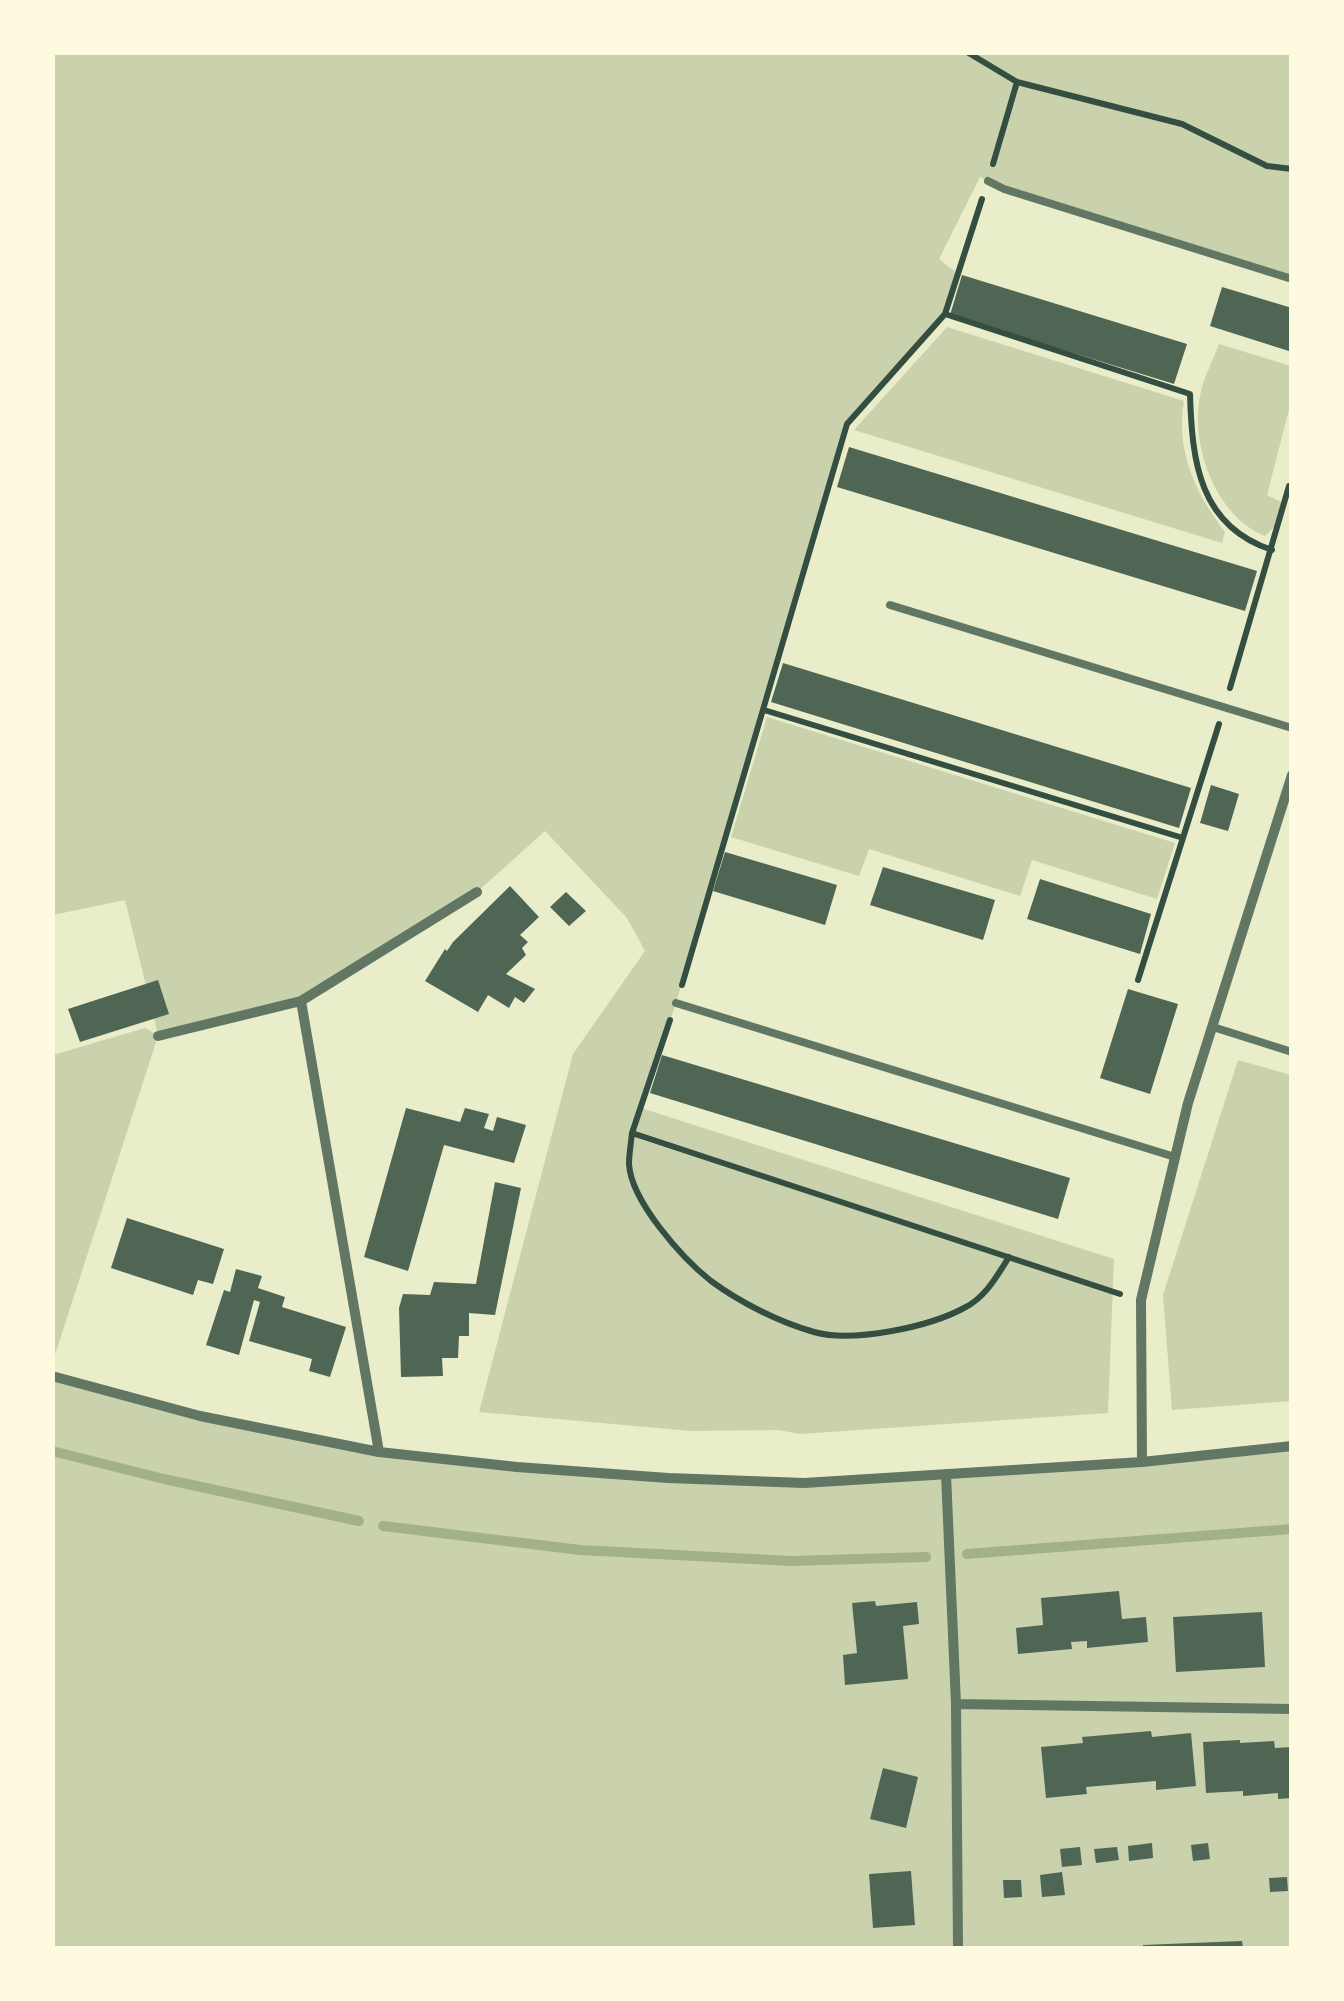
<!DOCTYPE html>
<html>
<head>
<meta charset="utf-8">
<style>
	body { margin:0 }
	#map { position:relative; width:1344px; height:2001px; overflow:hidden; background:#e9edc9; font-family:"Alegreya Sans",sans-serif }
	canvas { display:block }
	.frame { position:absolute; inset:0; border:55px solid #fefae0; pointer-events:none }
</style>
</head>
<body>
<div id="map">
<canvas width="1344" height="2001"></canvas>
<div class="frame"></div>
</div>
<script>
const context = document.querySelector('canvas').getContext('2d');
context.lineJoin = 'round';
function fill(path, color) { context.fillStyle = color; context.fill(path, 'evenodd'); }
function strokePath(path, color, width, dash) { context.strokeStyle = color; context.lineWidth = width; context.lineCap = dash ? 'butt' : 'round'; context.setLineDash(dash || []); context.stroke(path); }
const green = new Path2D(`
	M53,53H1291V279L1004,189L980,177L939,259L958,274L945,314L847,424L676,1003L641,1108L1114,1259L1108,1413L800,1434L778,1430L691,1431L479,1412L573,1054L645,951L627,918L545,831L477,892L301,1001L158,1036L53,1361V1055L145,1028L158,1035L125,900L53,915Z
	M947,327L1184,401C1175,450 1196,494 1225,532L1222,543L854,430Z
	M1219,344L1291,366V402L1267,495L1283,503L1275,526L1265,536C1216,517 1190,445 1200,396C1203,378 1213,361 1219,344Z
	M767,717L1175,843L1157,899L1032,860L1020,896L869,849L859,876L731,837Z
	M1238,1060L1291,1075V1401L1172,1410L1163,1295Z
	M52,1376L200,1416L379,1452L517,1467L804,1483L1291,1446V1948H53Z`);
const stream = new Path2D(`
	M52,1451L164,1479L359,1521
	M383,1526L580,1550L791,1561L926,1557
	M967,1554L1292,1529`);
const building = new Path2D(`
	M962,275L1187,344L1174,384L950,315Z
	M1222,287L1292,308V352L1210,326Z
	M849,447L1257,571L1245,611L837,487Z
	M783,663L1191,788L1179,828L771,702Z
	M1211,785L1239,794L1228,831L1200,823Z
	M725,852L837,885L825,925L713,891Z
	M883,867L995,900L983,940L870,905Z
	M1040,879L1151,914L1140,954L1027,919Z
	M510,886L539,917L520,935L528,942L522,948L526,955L506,974L535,989L524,1003L515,997L509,1008L488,995L478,1012L425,981L445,949L447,951L453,942Z
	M566,892L586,911L569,926L550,907Z
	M158,980L169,1014L80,1042L68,1009Z
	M1128,989L1178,1004L1150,1094L1100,1078Z
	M662,1055L1070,1178L1058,1219L650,1093Z
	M406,1108L460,1122L465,1108L489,1114L484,1128L493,1131L497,1117L526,1125L514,1163L444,1145L408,1271L364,1257Z
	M495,1182L521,1188L495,1315L469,1313V1336H459L458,1358H442L443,1376L401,1377L399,1308L403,1294L430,1295L434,1282L476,1284Z
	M127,1218L224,1249L213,1284L198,1280L193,1295L111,1268Z
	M236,1269L262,1276L258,1288L285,1297L282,1307L346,1327L330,1377L309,1371L312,1359L249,1341L260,1302L254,1300L239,1355L206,1345L224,1290L230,1292Z
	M1119,1591L1122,1619L1146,1617L1148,1642L1087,1648V1641L1071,1642L1072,1649L1018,1654L1016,1628L1043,1625L1041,1598Z
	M875,1601L876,1606L917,1602L919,1624L903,1626L908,1679L845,1685L843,1655L857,1653L852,1603Z
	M1262,1612L1265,1667L1176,1672L1173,1617Z
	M1151,1731L1152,1737L1191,1733L1196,1786L1156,1790V1781L1086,1787L1087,1794L1046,1798L1041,1747L1083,1743L1082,1737Z
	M1240,1740V1743L1274,1741L1275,1748L1292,1747V1798L1278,1799V1793L1243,1796V1791L1206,1793L1203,1742Z
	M883,1768L918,1777L906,1828L870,1819Z
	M1152,1843L1153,1858L1129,1861L1128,1846Z
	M1208,1843L1210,1859L1193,1861L1191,1845Z
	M1080,1847L1082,1865L1062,1867L1060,1849Z
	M1117,1847L1119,1860L1096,1863L1094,1849Z
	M911,1871L915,1925L873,1928L869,1874Z
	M1062,1872L1065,1895L1042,1897L1040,1875Z
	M1287,1877L1288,1891L1270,1892L1269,1878Z
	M1003,1880H1021L1022,1897L1004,1898Z
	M1242,1941L1243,1948H1143V1945Z`);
const path = new Path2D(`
	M967,52L1017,82L1182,124L1267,166L1292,169
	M993,164L1017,82
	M945,314L1190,394C1192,461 1199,526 1272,550
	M1230,688L1289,486
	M764,710L1183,838
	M1138,980L1219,724
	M682,985L847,424L945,314L982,199
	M670,1020L632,1133L1120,1294
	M632,1133C631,1143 629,1154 629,1164C631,1201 682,1258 711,1281C741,1303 779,1322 814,1332C853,1343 929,1327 964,1308C985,1298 997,1276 1009,1257`);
const service = new Path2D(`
	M988,181L1004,189L1292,279
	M890,605L1292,728
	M676,1003L1175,1157
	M1213,1027L1292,1052`);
const minor = new Path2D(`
	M301,1001L477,892
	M158,1036L301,1001L379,1452
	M52,1376L200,1416L379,1452L517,1467L668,1478L804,1483L1142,1462L1292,1446
	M1142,1462L1141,1300L1188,1103L1292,775
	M946,1474L956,1704L958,1948
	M956,1704L1292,1709`);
fill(green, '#cad2ad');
strokePath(stream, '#a3b18a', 10);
fill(building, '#4f6655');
strokePath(path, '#344e41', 6);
strokePath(service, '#617663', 8);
strokePath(minor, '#617663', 10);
</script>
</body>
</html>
